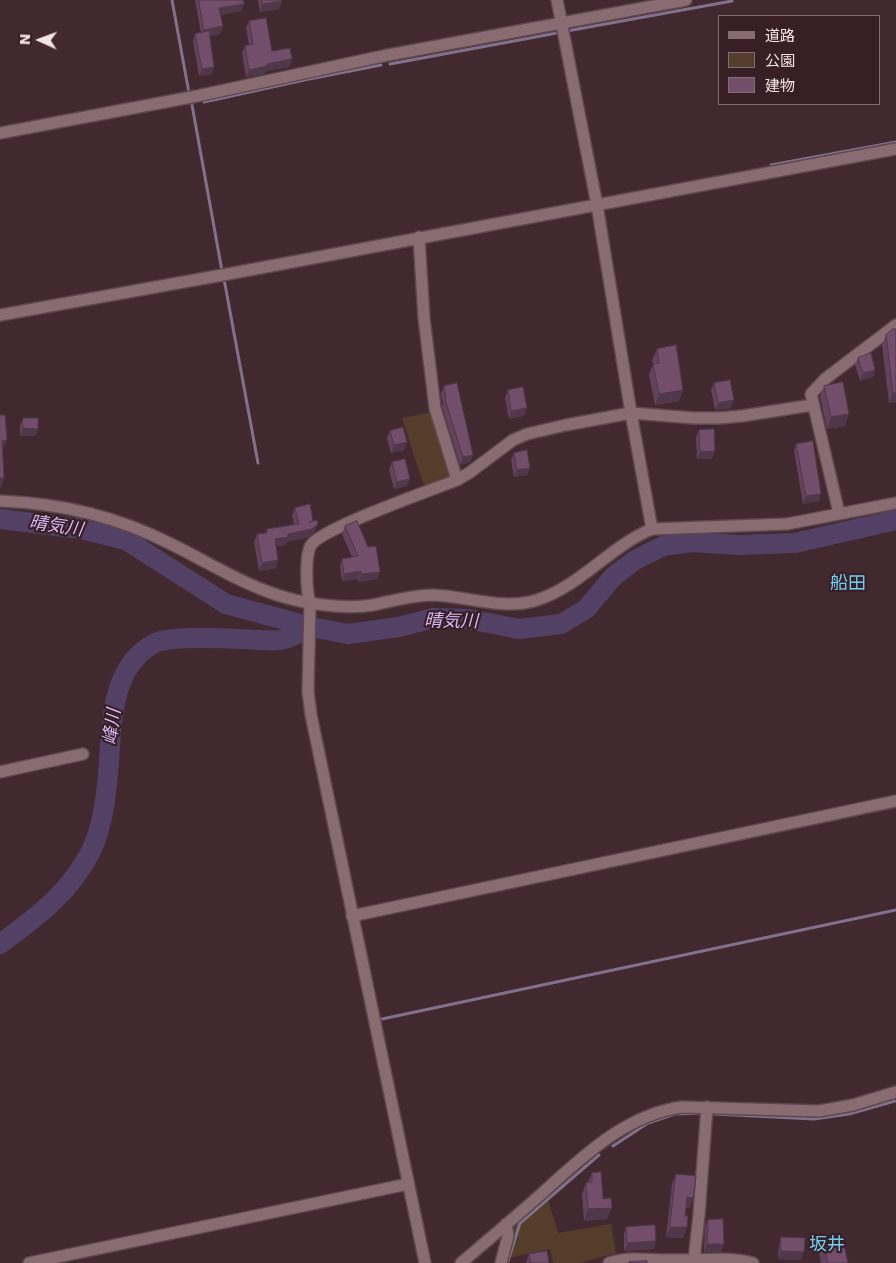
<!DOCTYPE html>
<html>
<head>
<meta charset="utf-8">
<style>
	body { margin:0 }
	#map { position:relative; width:896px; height:1263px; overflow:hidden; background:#42292f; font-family:"DejaVu Sans","Noto Sans JP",sans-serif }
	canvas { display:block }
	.legend { position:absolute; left:718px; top:15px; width:162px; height:90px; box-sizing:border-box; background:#371f25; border:1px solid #836d73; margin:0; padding:6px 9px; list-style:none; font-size:15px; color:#f4e3e7 }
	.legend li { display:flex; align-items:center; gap:10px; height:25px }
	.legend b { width:25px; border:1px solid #836d73 }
	.north { position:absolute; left:15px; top:15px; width:50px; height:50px; -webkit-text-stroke:4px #371f25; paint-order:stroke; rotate:272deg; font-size:14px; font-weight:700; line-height:20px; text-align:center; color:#f4e3e7 }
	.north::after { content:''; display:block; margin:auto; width:18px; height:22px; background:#f4e3e7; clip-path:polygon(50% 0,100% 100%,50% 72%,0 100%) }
</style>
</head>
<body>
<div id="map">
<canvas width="896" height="1263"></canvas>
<ul class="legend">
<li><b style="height:6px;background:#886c72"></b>道路</li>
<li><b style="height:14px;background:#543e2b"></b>公園</li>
<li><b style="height:14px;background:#734e6a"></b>建物</li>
</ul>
<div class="north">N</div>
</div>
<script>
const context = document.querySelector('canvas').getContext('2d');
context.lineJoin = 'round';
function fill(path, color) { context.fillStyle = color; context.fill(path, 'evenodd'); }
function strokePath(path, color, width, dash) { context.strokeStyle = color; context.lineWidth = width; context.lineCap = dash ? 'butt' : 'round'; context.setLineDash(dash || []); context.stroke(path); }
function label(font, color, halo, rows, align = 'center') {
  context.font = font + ' "DejaVu Sans","Noto Sans JP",sans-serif'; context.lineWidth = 4.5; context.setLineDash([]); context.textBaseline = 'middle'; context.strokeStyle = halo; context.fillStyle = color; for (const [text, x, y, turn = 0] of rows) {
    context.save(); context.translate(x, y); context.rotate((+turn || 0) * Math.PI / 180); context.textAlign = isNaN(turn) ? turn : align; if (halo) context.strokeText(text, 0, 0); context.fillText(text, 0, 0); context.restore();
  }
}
const green = new Path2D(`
	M433,412L452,479L424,486L402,418Z
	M547,1196L558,1233L611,1224L616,1253L580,1263H553L550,1249L499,1260L505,1230Z`);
const stream = new Path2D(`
	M172,0L189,93
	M567,31L732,1
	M390,64L557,33
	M204,102L309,79L381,65
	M192,105L222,271
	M771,165L896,142
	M224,279L258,463
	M382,1019L896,910
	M714,1114L814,1119L849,1114L895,1101
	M613,1146L648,1123L675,1114L701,1113
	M508,1261L520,1223L599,1155`);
const river = new Path2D(`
	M0,519L81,529L126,540L226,604L311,627L348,634L399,627L433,618L468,619L519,629L561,624L586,609L614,576L635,560L663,546L692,542L739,545L795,543L896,520
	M0,944C36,917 68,895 90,853C100,833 105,806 107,784C113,737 105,669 155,643C175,634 237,639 261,640C267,640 274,641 280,640C290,639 302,631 311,627`);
const minor = new Path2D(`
	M557,0L597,205L631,413L652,529
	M0,133L197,96L383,56L686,0
	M419,237L424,318L435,408L457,480
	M0,315L228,274L896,149
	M0,501C59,503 118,517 171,544C210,563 248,588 291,599C314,605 350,609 373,605C393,601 412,595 433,595C467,596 503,611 537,600C581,586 610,546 652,529L787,524L896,503
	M839,513L811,394L825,379L896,325
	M0,772L83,754
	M352,916L896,801
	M694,1260L699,1215L707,1107
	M29,1263L408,1184
	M425,1263L311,715L308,692L310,602C306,591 305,555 311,545C322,528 432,490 457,480L469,473L513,440L527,434L566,425L631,413L694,418H719L742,416L806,406H813
	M461,1263C487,1241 513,1219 539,1196C580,1159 624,1115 682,1107L819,1111L853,1105L896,1092
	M501,1263L508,1236L506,1224
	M609,1263C629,1256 649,1260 671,1260C698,1261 727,1256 753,1263`);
const wall = new Path2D(`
	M195,0H243L244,4L241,11L221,15L220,34L209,36L212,74L199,76L193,41L195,34L201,33Z
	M258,0H281L282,1L279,9L260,12Z
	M249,21L272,51L292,59L289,67L265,71L264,74L246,77L242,53L245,46L249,45L246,28Z
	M886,335L896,402L889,403L882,345Z
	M657,349L683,390L679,401L655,405L649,375L653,364L652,360Z
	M858,358L875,370L873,377L860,381L855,365Z
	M714,383L731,408L715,410L711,390Z
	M444,386L473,455L470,462L460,465L442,406L443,404L441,394Z
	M824,386L845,426L827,429L820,397Z
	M508,390L524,416L509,419L505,398Z
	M23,418L38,429L35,436H20V425Z
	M699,430L712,459H697L696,437Z
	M390,431L407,442L404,450L391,453L387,438Z
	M796,444L821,494L819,501L803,504L794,451Z
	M514,453L530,468L527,475L514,477L511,460Z
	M392,462L407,486L394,489L389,470Z
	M295,508L315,531L309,537L287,542L286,545L276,546V568L259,571L254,542L257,534L265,533L267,529L294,524L292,515Z
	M345,526L368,547L380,572L377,579L358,582V579L342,581L340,566L342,559L352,557L342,534Z
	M592,1173L603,1199L607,1219L584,1221L582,1194L586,1183L588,1182Z
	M676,1174L693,1198L689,1208H686L683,1238L666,1237L672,1184Z
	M708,1220L721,1252H704L705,1227Z
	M626,1227L654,1249L624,1251V1234Z
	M781,1237L801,1260L778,1259L779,1245Z
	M823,1240L848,1263H821L819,1252Z
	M529,1254L549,1263H526Z`);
const shadedWall = new Path2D(`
	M282,1L279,9L260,12L262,4Z
	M244,4L241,11L217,15L219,8Z
	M223,26L220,34L201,37L204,30Z
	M292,59L289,67L265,71L264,74L246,77L249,70L267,64Z
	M214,67L212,74L199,76L202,69Z
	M875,370L873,377L860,381L863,373Z
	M683,390L679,401L655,405L659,394Z
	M893,393H896V402L889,403Z
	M734,400L731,408L715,410L718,403Z
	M527,408L524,416L509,419L511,411Z
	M849,414L845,426L827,429L831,417Z
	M23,428L38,429L35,436H20Z
	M7,440L3,450L2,441Z
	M407,442L404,450L391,453L394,445Z
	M715,451L712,459H697L700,452Z
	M473,455L470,462L460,465L463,457Z
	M530,468L527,475L514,477L517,470Z
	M0,478H4L1,488H0Z
	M410,479L407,486L394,489L397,482Z
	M821,494L819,501L803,504L806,496Z
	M318,524L315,531L309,537L287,542L286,545L272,547L275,539Z
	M278,560L276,568L259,571L262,563Z
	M361,571L358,579L342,581L344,574Z
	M380,572L377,579L358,582L361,574Z
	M687,1197L693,1198L689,1208L683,1207Z
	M612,1208L607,1219L584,1221L588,1209Z
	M670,1227H687L683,1238L666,1237Z
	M656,1241L654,1249L624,1251L627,1243Z
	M707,1244H724L721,1252H704Z
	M781,1251L804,1252L801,1260L778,1259Z`);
const building = new Path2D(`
	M199,0H243L244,4L219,8L223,26L204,30Z
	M262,0H281L282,1L262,4Z
	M266,18L272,51L290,48L292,59L267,64V66L249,70L245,46L253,44L249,21Z
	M209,31L214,67L202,69L195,34Z
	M893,329H896V393H893L886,335Z
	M676,345L683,390L659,394L653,364L659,363L657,349Z
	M871,353L875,370L863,373L858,358Z
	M730,380L734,400L718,403L714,383Z
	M843,382L849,414L831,417L824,386Z
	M457,383L473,455L463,457L445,399L446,398L444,386Z
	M523,387L527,408L511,411L508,390Z
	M0,415H5L7,440L2,441L4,478H0Z
	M23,418H38V429L23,428Z
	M403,427L407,442L394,445L390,431Z
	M714,429L715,451L700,452L699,430Z
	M813,441L821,494L806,496L796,444Z
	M527,450L530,468L517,470L514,453Z
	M405,459L410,479L397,482L392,462Z
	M310,504L313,521L309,522L317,520L318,524L312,529L288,534V537L275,539L278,560L262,563L257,534L267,533V529L299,524L295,508Z
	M357,521L368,547L376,546L380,572L361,574V571L344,574L342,559L358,556L345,526Z
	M601,1172L603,1199L611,1198L612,1208L588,1209L586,1183L592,1182V1173Z
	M676,1174L696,1176L693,1198L687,1197L685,1216H688L687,1227H670Z
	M723,1219L724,1244H707L708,1220Z
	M655,1225L656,1241L627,1243L626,1227Z
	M842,1236L848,1263H828L823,1240Z
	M781,1237L805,1238L804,1252L781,1251Z
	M547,1251L549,1263H531L529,1254Z
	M647,1261V1263H629V1262Z`);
const waterNames = [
	["晴気川",56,527,8],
	["晴気川",451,622,1],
	["峰川",113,727,-83]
];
const neighbourhoodNames = [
	["船田",848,584],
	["坂井",827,1245]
];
fill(green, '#543e2b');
strokePath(stream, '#83718c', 3);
strokePath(river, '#534065', 20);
strokePath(minor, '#5c484d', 14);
strokePath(minor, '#886c72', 11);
fill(wall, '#63435b');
fill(shadedWall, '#50374a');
fill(building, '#734e6a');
strokePath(building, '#50374a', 1);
label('italic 18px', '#d9b8f8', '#371f25', waterNames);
label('18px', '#70cdee', '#371f25', neighbourhoodNames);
</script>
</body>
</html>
